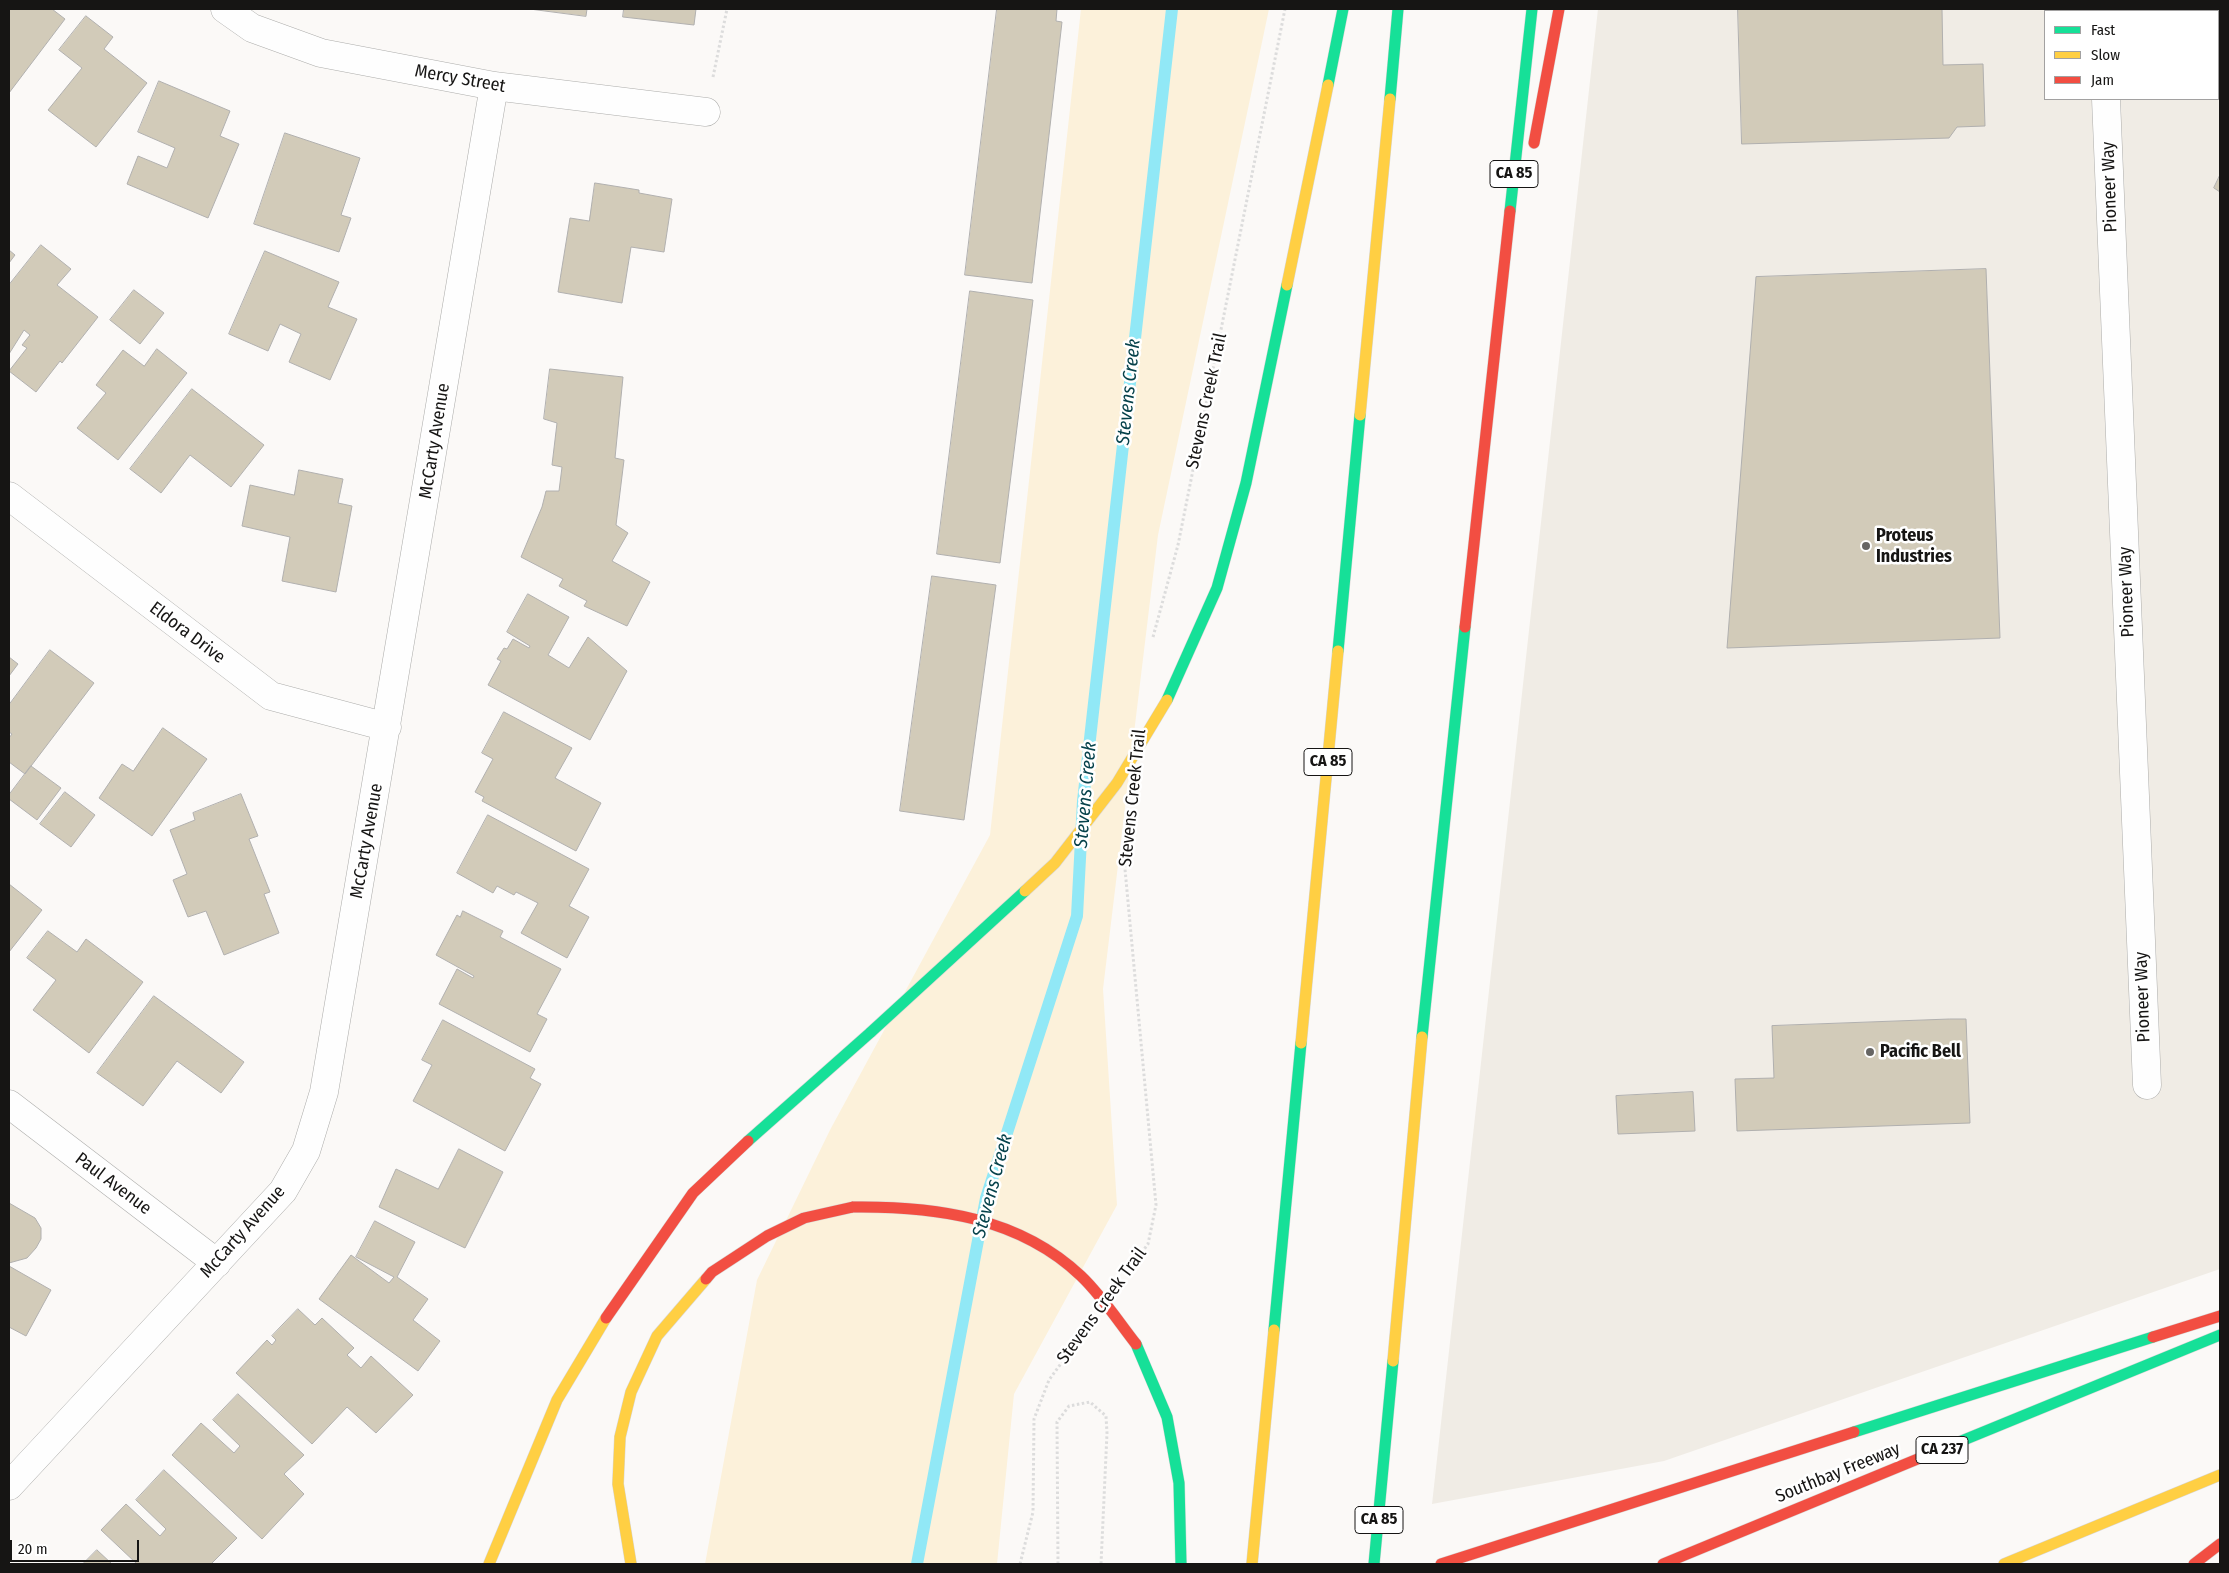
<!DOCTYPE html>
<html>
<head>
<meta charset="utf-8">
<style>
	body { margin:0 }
	#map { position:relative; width:2229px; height:1573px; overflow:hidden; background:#fbf9f7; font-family:"Fira Sans Condensed",sans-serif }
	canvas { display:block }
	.frame { position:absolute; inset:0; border:10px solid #161514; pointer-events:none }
	.legend { position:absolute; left:2044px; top:10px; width:175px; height:90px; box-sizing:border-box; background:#fff; border:1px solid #a2a1a1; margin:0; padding:6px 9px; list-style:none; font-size:15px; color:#161514 }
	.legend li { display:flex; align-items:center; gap:10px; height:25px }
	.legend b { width:25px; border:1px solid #a2a1a1 }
	.scale { position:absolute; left:10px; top:1540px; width:129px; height:22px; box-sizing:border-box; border:2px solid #161514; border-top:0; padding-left:6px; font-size:15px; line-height:18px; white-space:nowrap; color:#161514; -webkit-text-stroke:4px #fff; paint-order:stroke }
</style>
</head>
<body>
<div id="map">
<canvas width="2229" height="1573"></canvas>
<div class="frame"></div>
<ul class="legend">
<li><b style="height:6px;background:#16e098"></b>Fast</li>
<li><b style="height:6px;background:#ffcf43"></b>Slow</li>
<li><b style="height:6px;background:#f24e42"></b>Jam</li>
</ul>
<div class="scale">20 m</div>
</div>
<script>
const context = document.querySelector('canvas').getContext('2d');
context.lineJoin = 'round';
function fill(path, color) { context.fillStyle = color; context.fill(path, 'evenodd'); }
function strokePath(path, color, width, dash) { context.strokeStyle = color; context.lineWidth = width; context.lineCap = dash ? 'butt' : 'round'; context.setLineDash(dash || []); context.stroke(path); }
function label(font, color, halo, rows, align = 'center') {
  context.font = font + ' "Fira Sans Condensed",sans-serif'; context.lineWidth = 5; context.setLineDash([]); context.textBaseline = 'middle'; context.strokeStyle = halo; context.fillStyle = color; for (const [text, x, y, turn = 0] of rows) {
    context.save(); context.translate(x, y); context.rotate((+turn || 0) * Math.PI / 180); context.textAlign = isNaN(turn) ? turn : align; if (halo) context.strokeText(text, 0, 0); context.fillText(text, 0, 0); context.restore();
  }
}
const built = new Path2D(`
	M1598,9H2220V1269L1664,1461L1432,1504ZM2045,11H2218V99H2045Z`);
const green = new Path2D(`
	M1081,9H1269L1158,535L1103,989L1117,1205L1014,1394L997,1564H705L757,1280L830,1130L990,835Z`);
const stream = new Path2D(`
	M917,1564L986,1198L1077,916L1083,801L1172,9`);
const building = new Path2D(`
	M9,9H52L65,19L9,93Z
	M530,9H587L586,16Z
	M624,9H696L694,25L623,17Z
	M997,9H1057L1056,21L1062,22L1032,283L965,275Z
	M1738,9H1942L1943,65L1983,64L1985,126L1957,127L1949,138L1742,144Z
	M86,16L113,37L104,49L147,83L96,147L48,110L82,68L59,50Z
	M159,81L230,111L220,136L239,144L208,218L127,184L138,156L167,168L175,148L138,132Z
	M285,133L360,158L341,215L351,218L339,252L254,224Z
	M2220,175V192L2214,188Z
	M595,183L639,190V193L672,199L664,252L631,247L622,303L558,292L570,218L589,221Z
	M41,245L71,269L57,285L98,317L62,363L60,361L36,392L9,371L27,348L22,345L30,335L24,330L9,354V285Z
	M9,250L15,255L9,263Z
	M265,251L339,282L328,307L357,319L330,380L289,362L301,334L280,324L268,351L229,334Z
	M1986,269L2000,638L1727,648L1756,277Z
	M134,290L164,313L140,344L110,320Z
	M970,291L1033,300L1000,563L937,554Z
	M157,349L187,373L118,460L77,428L106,393L96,385L123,350L144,366Z
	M550,369L623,377L615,458L624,460L616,525L628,533L612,561L650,582L627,626L584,606L587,601L559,586L563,579L521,557L542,507L546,491H559L562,467L552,465L557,423L544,419Z
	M192,389L264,445L231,487L190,455L161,493L130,469Z
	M299,470L343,479L338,503L352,506L336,592L282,581L290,537L242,526L250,485L294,495Z
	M932,576L996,585L964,820L900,811Z
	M528,594L569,617L548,655L569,668L588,637L627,671L590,740L488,685L501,661L497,659L504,648L507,649L513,639L529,648L530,646L507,632Z
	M50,650L94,683L25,774L9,762V738L12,734L9,732V705Z
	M9,657L18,664L9,676Z
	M504,712L572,748L555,778L601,803L576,851L482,801L484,797L475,792L493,759L482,753Z
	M163,728L207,759L152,836L99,798L122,764L133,771Z
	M31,766L61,788L37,820L9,799V795Z
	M65,792L95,815L71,847L40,824Z
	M241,794L258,836L249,839L270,892L264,894L279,933L224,955L206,911L188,917L173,880L187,874L170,830L195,820L193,813Z
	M488,815L589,869L569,906L589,917L567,958L521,933L538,903L516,892L514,895L497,886L493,893L457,873Z
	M9,884L42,910L9,952Z
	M463,911L503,931L500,937L561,969L537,1014L547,1019L530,1052L439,1004L457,969L473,978L474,976L436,955L457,915L460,917Z
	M48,931L77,952L86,939L143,982L89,1053L33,1010L56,980L27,958Z
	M154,996L244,1062L221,1093L177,1061L143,1106L97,1073Z
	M1950,1019H1966L1970,1123L1737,1131L1735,1079L1774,1078L1772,1026Z
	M443,1020L535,1069L530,1078L541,1084L505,1151L413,1101L432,1065L422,1060Z
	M1693,1092L1695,1131L1618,1134L1616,1096Z
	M459,1149L503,1172L465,1248L379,1207L396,1169L438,1189Z
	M9,1203L35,1218L41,1228V1239L36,1248L27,1258L9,1263Z
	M375,1221L415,1242L397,1277L428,1299L413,1320L440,1341L418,1371L319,1299L351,1255L389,1283L394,1277L356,1257Z
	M9,1266L51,1290L26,1336L9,1327Z
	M298,1309L315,1325L322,1318L354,1348L347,1355L361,1368L371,1356L413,1395L376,1433L347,1407L312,1444L236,1373L267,1340L272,1345L276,1340L272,1336Z
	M238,1394L304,1455L284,1474L304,1494L262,1539L172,1455L201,1423L234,1453L240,1446L213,1420Z
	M164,1470L237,1538L211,1564H137L101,1530L126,1504L160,1536L166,1529L136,1500Z
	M97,1550L112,1564H83Z`);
const path = new Path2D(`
	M713,77L727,9
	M1153,637L1178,545L1285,9
	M1127,1273L1148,1244L1156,1205L1125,869L1129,829
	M1020,1564L1033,1512L1034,1419L1049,1380L1083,1333
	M1058,1564L1057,1422L1069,1406L1090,1402L1106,1416L1107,1433L1101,1564`);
const street = new Path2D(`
	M225,9L252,28L321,53L494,86L706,112
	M2103,9V11
	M2106,99L2147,1085
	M9,496L271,696L387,727
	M9,1104L217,1263
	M9,1486L283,1191L306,1151L324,1092L494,86`);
const fast = new Path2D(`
	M1328,85L1343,9
	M1390,99L1398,9
	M1510,211L1532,9
	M1338,651L1360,415
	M1167,700L1217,588L1246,483L1287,285
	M1422,1037L1465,627
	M748,1141L871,1032
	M1274,1330L1301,1043
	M1136,1344L1167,1417L1179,1483L1181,1564
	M1854,1432L2153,1337
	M1954,1444L2220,1335
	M1374,1564L1393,1361`);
const slow = new Path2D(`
	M1287,285L1328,85
	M1360,415L1390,99
	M1301,1043L1338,651
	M1393,1361L1422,1037
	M489,1564L557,1400L606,1318
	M631,1564L618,1484L620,1437L631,1392L657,1336L706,1279
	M1252,1564L1274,1330
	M2004,1564L2220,1475`);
const jam = new Path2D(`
	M1534,143L1559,9
	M1465,627L1510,211
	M706,1279L712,1272L767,1236L804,1218L853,1207
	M606,1318L693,1193L748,1141
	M2153,1337L2220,1316
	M1441,1564L1854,1432
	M1663,1564L1954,1444
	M2194,1564L2220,1544`);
const fastBridge = new Path2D(`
	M871,1032L1025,891`);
const slowBridge = new Path2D(`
	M1025,891L1055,863L1117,783L1167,700`);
const jamBridge = new Path2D(`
	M853,1207C934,1206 1019,1217 1081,1276C1102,1296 1118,1321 1136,1344`);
const markers = [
	[1866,546,5,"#666563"],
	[1870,1052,5,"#666563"]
];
const shields = [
	[1514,174,48],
	[1328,762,48],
	[1942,1450,52],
	[1379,1520,48]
];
const shieldNames = [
	["CA 85",1514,174],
	["CA 85",1328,762],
	["CA 237",1942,1450],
	["CA 85",1379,1520]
];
const streetNames = [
	["Mercy Street",460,79,10],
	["Pioneer Way",2110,187,-92],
	["Stevens Creek Trail",1207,401,-78],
	["McCarty Avenue",435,441,-81],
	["Pioneer Way",2127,592,-92],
	["Eldora Drive",187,633,37],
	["Stevens Creek Trail",1133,798,-84],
	["McCarty Avenue",367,841,-80],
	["Pioneer Way",2143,997,-92],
	["Paul Avenue",113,1184,37],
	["McCarty Avenue",243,1232,-48],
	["Stevens Creek Trail",1102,1306,-54],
	["Southbay Freeway",1838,1473,-22]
];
const poiNames = [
	["Proteus",1876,536],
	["Industries",1876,557],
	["Pacific Bell",1880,1052]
];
const waterNames = [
	["Stevens Creek",1129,392,-84],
	["Stevens Creek",1086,795,-85],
	["Stevens Creek",993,1186,-75]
];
fill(built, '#f0ece5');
fill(green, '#fcf1da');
strokePath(stream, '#91e8f6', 12);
fill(building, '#d2cbb9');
strokePath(building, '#b1b0af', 1);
strokePath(street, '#adadab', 29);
strokePath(fast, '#d8d7d6', 12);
strokePath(slow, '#d8d7d6', 12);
strokePath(jam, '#d8d7d6', 12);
strokePath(path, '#dcdcdc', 3, [2.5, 2.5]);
strokePath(street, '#fefefe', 28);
strokePath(fast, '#16e098', 11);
strokePath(slow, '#ffcf43', 11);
strokePath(jam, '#f24e42', 11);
strokePath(fastBridge, '#d8d7d6', 12, []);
strokePath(slowBridge, '#d8d7d6', 12, []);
strokePath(jamBridge, '#d8d7d6', 12, []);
strokePath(fastBridge, '#16e098', 11);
strokePath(slowBridge, '#ffcf43', 11);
strokePath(jamBridge, '#f24e42', 11);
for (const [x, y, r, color] of markers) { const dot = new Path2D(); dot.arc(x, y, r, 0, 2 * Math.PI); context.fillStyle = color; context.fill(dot); strokePath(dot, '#fff', 2); }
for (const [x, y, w] of shields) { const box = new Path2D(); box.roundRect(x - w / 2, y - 13.5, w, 27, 4); context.fillStyle = '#fff'; context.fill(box); strokePath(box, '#161514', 1); }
label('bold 16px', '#161514', null, shieldNames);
label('18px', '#161514', '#fff', streetNames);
label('bold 18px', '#161514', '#fff', poiNames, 'left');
label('italic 19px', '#06424b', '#fff', waterNames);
</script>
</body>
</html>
